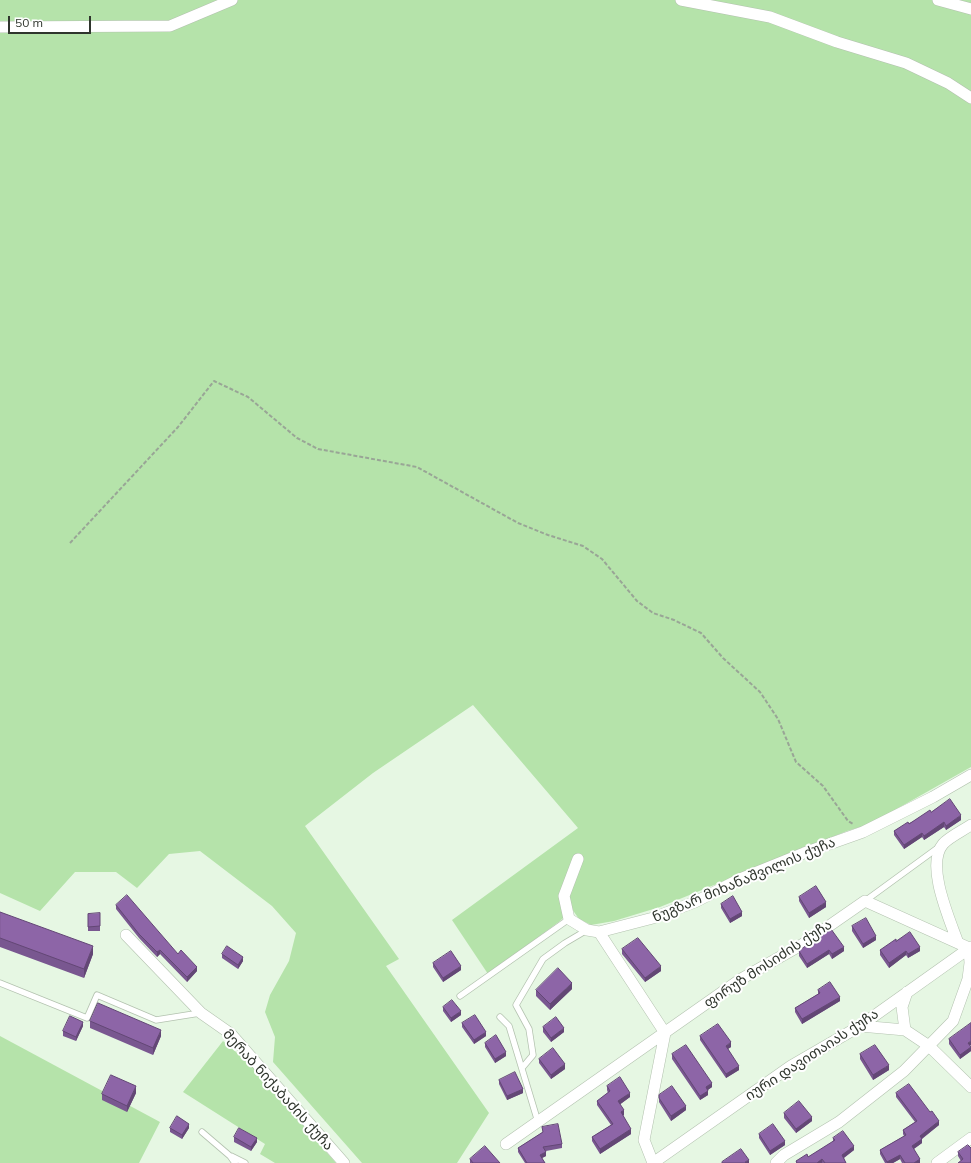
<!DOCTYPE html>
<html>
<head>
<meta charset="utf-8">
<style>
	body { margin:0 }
	#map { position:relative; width:971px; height:1163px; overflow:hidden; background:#e6f7e3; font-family:Mulish,sans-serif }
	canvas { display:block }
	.scale { position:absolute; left:8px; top:16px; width:83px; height:18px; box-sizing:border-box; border:2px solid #2f352d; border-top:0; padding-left:5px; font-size:12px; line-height:14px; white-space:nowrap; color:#2f352d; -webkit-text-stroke:3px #fff; paint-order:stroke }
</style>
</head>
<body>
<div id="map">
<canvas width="971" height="1163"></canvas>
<div class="scale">50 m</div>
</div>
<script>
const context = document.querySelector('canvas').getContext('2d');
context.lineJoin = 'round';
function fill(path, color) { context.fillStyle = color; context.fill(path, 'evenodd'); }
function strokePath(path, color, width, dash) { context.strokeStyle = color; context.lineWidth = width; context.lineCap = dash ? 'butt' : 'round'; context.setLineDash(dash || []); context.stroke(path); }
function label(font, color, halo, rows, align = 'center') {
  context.font = font + ' Mulish,"Noto Sans Georgian",sans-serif'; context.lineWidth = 4; context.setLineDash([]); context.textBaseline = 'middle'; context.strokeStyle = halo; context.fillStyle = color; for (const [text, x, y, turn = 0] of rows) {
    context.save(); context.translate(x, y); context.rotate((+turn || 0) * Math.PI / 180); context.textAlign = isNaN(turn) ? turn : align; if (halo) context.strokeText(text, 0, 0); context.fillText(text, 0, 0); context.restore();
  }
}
const green = new Path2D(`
	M0,0H971V767L870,824L847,831L660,907L614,921L591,925L579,919L572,909L560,921L488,974L452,920L578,828L473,705L373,773L305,826L399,959L386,966L489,1113L457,1163H362L273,1062L275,1037L265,1012L270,995L289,961L296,933L272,906L200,851L169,854L137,888L116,872H75L40,911L0,893Z
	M0,1036L160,1122L139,1163H0Z
	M223,1041L249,1063L336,1163H275L260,1154L265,1144L183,1092Z`);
const path = new Path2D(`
	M70,543L178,427L214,381L248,397L297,438L318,449L417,467L518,523L548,535L583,546L602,559L637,601L653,613L674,620L701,633L723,658L760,692L778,719L796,762L823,786L848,821L853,824`);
const lane = new Path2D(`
	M865,901L939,847
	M0,983L87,1018L97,995L156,1020L200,1013
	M460,996L569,919
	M500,1017L509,1026L538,1122
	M522,1068L533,1055L529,1029L516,1005L543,959L565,943L587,930
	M202,1132L230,1156L235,1163
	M231,1156L245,1163`);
const street = new Path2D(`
	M681,0L770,17L837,42L906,63L948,83L971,98
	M938,0L971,9
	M0,27L170,26L232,0
	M578,859L564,896L569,919L587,930L599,932L653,918L695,902L742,878L804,853L863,832L933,797L971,775
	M599,932L665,1033L644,1140L653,1163
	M126,935L201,1013L231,1034L344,1163
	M958,943C950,920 925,865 943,844C949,837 962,831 971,825
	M907,992L902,1007L905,1030L929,1046L971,1087
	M860,1026L905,1030
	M506,1144L741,979L803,944L865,901L969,948L970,963L968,979L953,1021L904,1071L839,1122L784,1155L776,1163
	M653,1163L791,1066L860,1026L971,947
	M937,1163L971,1138`);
const wall = new Path2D(`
	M931,812L961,820L946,830L944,827L924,840L922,837L904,849L894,835V831Z
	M799,897L826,907L809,918L799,901Z
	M721,904L742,916L730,923L721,908Z
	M116,905L178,954L197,971L187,982L160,954L157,957L139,938L116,909Z
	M0,912L93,954L84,978L0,947Z
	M88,914L100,926V931H88Z
	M852,926L876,940L863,948L852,931Z
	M831,929L844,951L832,959L829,954L807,968L799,956V951Z
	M896,941L920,951L908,958L906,955L889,968L880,955V950Z
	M622,949L661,971L645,982L622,954Z
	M222,954L243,961L238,969L222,958Z
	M433,963L461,970L443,982L433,967Z
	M572,989L550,1010L536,996V990Z
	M818,990L840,1001L802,1024L795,1012V1008L818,994Z
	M443,1007L461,1015L451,1022L443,1011Z
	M90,1021L161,1036L153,1055L90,1028Z
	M462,1023L486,1036L474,1044L462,1027Z
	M83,1026L76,1041L63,1036V1031Z
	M543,1027L564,1032L551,1042L543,1032Z
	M700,1036L731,1047L728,1049L739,1070L726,1078L700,1040Z
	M949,1039L970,1046L971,1051L960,1059L949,1044Z
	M485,1043L506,1056L495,1063L485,1047Z
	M672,1054L712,1087L708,1090V1095L700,1100L672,1059Z
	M860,1054L889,1070L873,1080L860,1059Z
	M539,1059L565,1069L551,1079L539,1063Z
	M499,1080L523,1093L507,1100L499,1084Z
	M607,1086L630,1097L620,1104L624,1115H623L631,1134L600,1154L592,1141V1137L611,1125L597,1105V1101L608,1093L607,1090Z
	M136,1093L127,1112L102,1100V1094Z
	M896,1093L939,1125L922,1139V1143L914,1149L920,1163H902L900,1159L893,1163H885L880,1154V1150L904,1136L903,1134V1130L915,1122L896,1097Z
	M659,1098L686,1110L671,1121L659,1102Z
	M784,1113L812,1121L796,1133L784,1118Z
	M542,1127L562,1144V1148L546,1151V1156L542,1158L545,1163H525L518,1152V1148L543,1132Z
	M170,1128H189L182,1139L170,1132Z
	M759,1134L785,1145L770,1155L759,1138Z
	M234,1137L257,1142L251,1151L234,1142Z
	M833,1138L854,1150L844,1158L846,1163H796V1161L808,1157L833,1142Z
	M958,1152L971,1163L961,1161L958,1156Z
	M470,1159L500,1163H470Z`);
const shadedWall = new Path2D(`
	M961,815V820L946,830V826Z
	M944,822V827L924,840V836Z
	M922,833V837L904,849V845Z
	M826,902V907L809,918V913Z
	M742,912V916L730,923V919Z
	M876,936V940L863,948V944Z
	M93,946V954L84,978V969Z
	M844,947V951L832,959V954Z
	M920,947V951L908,958V954Z
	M160,950V954L157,957V952Z
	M829,950V954L807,968V964Z
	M906,951V955L889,968V963Z
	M243,957V961L238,969V965Z
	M461,966V970L443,982V978Z
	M661,966V971L645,982V978Z
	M197,967V971L187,982V977Z
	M572,983V989L550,1010V1004Z
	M840,997V1001L802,1024V1019Z
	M461,1011V1015L451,1022V1018Z
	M83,1022V1026L76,1041V1037Z
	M564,1028V1032L551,1042V1038Z
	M161,1030V1036L153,1055V1048Z
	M486,1032V1036L474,1044V1040Z
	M971,1041V1045L968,1047V1043Z
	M731,1042V1047L726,1050V1046Z
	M971,1047V1051L960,1059V1055Z
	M506,1052V1056L495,1063V1059Z
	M565,1064V1069L551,1079V1075Z
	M889,1065V1070L873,1080V1075Z
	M739,1066V1070L726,1078V1074Z
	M712,1083V1087L706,1091V1087Z
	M136,1086V1093L127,1112V1106Z
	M523,1089V1093L507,1100V1096Z
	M708,1091V1095L700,1100V1096Z
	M630,1093V1097L618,1106V1101Z
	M686,1106V1110L671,1121V1116Z
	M624,1110V1115L621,1117V1112Z
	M812,1117V1121L796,1133V1129Z
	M939,1121V1125L920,1140V1136Z
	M189,1124V1128L182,1139V1135Z
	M631,1129V1134L600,1154V1149Z
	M257,1138V1142L251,1151V1147Z
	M922,1139V1143L912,1150V1146Z
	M785,1141V1145L770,1155V1151Z
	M854,1146V1150L842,1159V1155Z
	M546,1152V1156L540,1159V1155Z
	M900,1155V1159L893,1163H887V1162Z
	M822,1159V1163H817Z
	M920,1159V1163H914Z
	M749,1160V1163H745V1162Z`);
const building = new Path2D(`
	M950,799L961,815L946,826L944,822L924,836L922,833L904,845L894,831L908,822L909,824L930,810L931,812Z
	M816,886L826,902L809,913L799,897Z
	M127,895L178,954L181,950L197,967L187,977L160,950L157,952L139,934L116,905Z
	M733,896L742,912L730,919L721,904Z
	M0,912L93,946L84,969L0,938Z
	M100,913V926L88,927V914Z
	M866,918L876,936L863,944L852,926Z
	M831,929L844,947L832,954L829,950L807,964L799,951Z
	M910,932L920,947L908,954L906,951L889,963L880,950L896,939V941Z
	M638,938L661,966L645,978L622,949Z
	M227,946L243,957L238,965L222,954Z
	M451,951L461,966L443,978L433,963Z
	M558,968L572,983L550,1004L536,990Z
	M830,982L840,997L802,1019L795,1008L820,993L818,990Z
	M452,1000L461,1011L451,1018L443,1007Z
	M98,1003L161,1030L153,1048L90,1021Z
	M475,1015L486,1032L474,1040L462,1023Z
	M70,1016L83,1022L76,1037L63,1031Z
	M556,1017L564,1028L551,1038L543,1027Z
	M971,1023V1041L968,1043L971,1047L960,1055L949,1039Z
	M718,1024L731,1042L726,1046L739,1066L726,1074L700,1036Z
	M496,1035L506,1052L495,1059L485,1043Z
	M686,1045L712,1083L706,1087L708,1091L700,1096L672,1054Z
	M875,1045L889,1065L873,1075L860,1054Z
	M553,1048L565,1064L551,1075L539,1059Z
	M515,1072L523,1089L507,1096L499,1080Z
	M111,1075L136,1086L127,1106L102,1094Z
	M620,1077L630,1093L618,1101L624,1110L621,1112L631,1129L600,1149L592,1137L613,1124L597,1101L610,1091L607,1086Z
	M909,1084L930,1112L932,1111L939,1121L920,1136L922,1139L912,1146L920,1159L914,1163H905L900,1155L887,1162L880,1150L906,1135L903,1130L917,1121L896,1093Z
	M672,1086L686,1106L671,1116L659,1098V1095Z
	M799,1101L812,1117L796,1129L784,1113Z
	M177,1116L189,1124L182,1135L170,1128Z
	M558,1124L562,1144L543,1147L546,1152L540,1155L545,1163H527L518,1148L543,1132L542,1127Z
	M773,1124L785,1141L770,1151L759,1134Z
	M239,1128L257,1138L251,1147L234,1137Z
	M843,1131L854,1146L842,1155L846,1163H825L822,1159L817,1163H797L796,1161L807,1154L808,1157L835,1140L833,1138Z
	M968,1145L971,1148V1163H958L963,1159L958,1152Z
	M485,1146L500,1163H473L470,1159Z
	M741,1149L749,1160L745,1162L746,1163H722V1162Z`);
const streetNames = [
	["ნუგზარ მიხანაშვილის ქუჩა",744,880,-23],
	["ფირუზ მოსიძის ქუჩა",768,964,-33],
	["იური დავითაიას ქუჩა",812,1055,-33],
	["მერაბ ნიქაბაძის ქუჩა",278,1090,48]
];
fill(green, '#b5e3aa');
strokePath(lane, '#b3c2af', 7);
strokePath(street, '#b3c2af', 12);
strokePath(path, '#99a596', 2, [4, 2]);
strokePath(lane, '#fff', 5.5);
strokePath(street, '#fff', 11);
fill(wall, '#795790');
fill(shadedWall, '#634775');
fill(building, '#8d65a7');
strokePath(building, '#634775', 1);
label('14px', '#2f352d', '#fff', streetNames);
</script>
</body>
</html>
